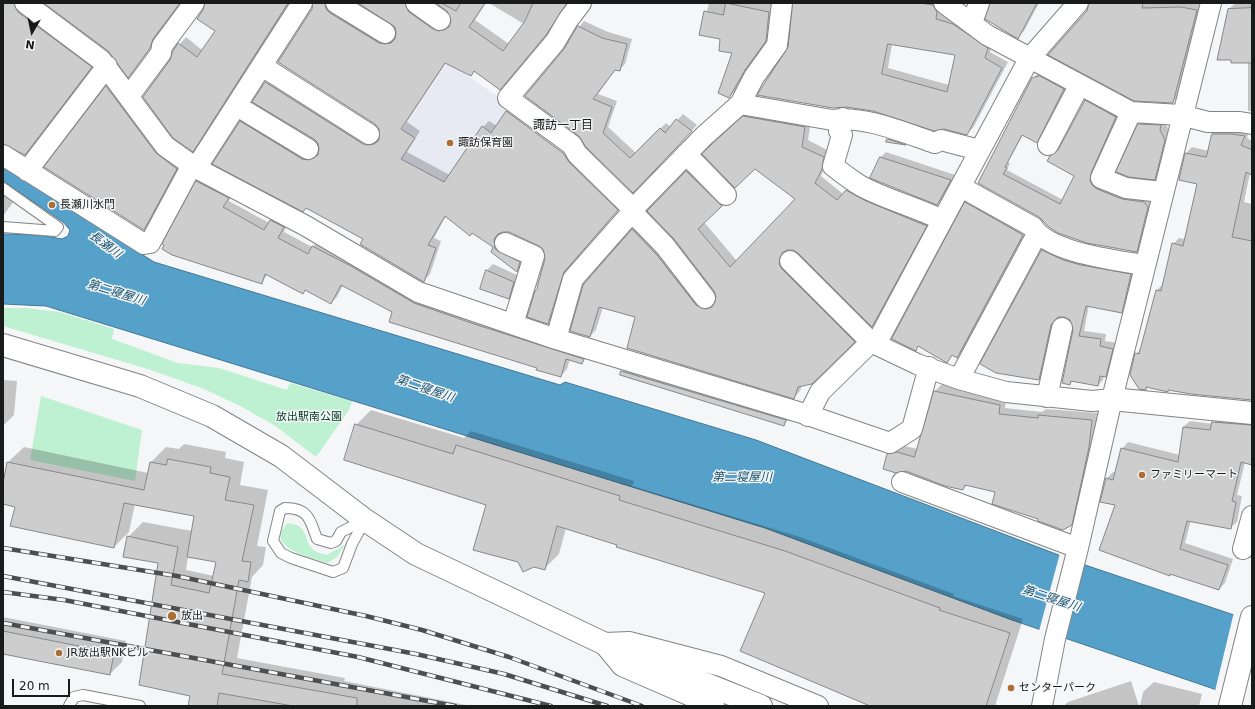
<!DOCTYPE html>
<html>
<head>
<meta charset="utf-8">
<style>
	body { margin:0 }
	#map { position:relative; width:1255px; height:709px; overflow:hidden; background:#f5f6f7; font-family:"DejaVu Sans",sans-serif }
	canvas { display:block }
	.frame { position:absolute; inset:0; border:4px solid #191a1a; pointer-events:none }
	.north { position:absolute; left:12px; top:12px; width:40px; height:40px; -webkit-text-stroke:3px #f5f6f7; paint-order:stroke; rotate:189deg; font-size:11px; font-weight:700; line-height:16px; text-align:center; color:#191a1a }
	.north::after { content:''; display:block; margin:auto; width:14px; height:18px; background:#191a1a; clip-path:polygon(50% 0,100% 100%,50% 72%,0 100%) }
	.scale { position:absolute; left:12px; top:679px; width:58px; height:18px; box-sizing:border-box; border:2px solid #191a1a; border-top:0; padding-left:5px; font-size:12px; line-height:14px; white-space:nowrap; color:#191a1a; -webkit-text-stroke:3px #f5f6f7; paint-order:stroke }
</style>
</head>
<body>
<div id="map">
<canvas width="1255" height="709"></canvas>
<div class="frame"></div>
<div class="north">N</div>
<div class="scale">20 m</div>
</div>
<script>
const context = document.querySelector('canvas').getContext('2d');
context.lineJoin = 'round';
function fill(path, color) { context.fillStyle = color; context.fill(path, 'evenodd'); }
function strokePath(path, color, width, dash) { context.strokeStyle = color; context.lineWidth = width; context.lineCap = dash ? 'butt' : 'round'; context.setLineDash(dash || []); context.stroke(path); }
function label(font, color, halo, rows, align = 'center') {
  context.font = font + ' "DejaVu Sans","Noto Sans JP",sans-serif'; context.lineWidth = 3; context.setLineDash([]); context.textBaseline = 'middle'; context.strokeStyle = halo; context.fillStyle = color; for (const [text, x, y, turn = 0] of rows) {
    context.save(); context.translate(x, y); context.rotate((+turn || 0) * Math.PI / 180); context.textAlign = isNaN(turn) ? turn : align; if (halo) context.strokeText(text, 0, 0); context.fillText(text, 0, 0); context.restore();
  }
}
const built = new Path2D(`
	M448,62L530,119L454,223L370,179Z`);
const green = new Path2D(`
	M3,308H26L60,312L114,329L112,339L178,363L219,368L287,390L290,383L352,401L349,410L316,457L274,425L240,406L204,389L151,370L3,326Z
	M41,396L142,430L135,481L30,460Z
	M288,523C312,526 301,541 315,551C318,553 323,554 327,555L346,544L336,558L327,563C312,558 262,547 288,523Z`);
const water = new Path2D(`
	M3,165L154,262L560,385L565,382L756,440L1085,565L1252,621V702L1012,620L765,528L46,306L3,304V234L39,235L62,239L68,236L70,230L63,222L3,181Z`);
const pier = new Path2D(`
	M1060,553L1084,562L1065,640L1039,631Z
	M1234,612L1252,618V704L1215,691Z`);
const shadow = new Path2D(`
	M3,3H22L97,60L25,154L3,142Z
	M46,3H180L159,32L156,41L128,76L109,50Z
	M206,3H290L199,144L193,150L171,60L174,51L186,37L202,50L216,30Z
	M313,3H333L386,37H396V28L360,3H413L445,25H451L452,21L447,10L437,3H486L475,20L509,44L524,24L489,3H568L552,28L506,82L475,71L470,75L446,63L407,122L420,131L407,152L450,175L483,127L489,121L497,126L507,112L567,157L568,155L508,111L513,105L624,203L570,264L554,317L548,323L540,288L546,259L544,249L539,245L510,231L500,232L502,243L526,256L523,264L517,270L492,252L494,247L446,216L434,238L441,241L430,274L424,281L364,238L241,122L247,115L315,154L320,152L319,143L315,138L254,101L272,76L375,139L380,138V129L313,9Z
	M709,3H776L772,34L750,63L735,91L729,97L733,52L721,39L701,34Z
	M794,3H941L993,42L990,52L1008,62L973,128L966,134L789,47ZM892,44L957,54L949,85L888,68Z
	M991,3H1039L1024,31L1018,37Z
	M1090,3H1201L1202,8L1179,96L1173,102L1088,11Z
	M1235,3H1252V111H1248V62L1229,9Z
	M584,21L608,32L632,39L625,64L619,70L616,69L598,94L617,101L608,127L636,153L666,123L671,127L683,114L697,125L633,191L587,146L565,50L579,27Z
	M1045,72L1068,85L1041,138L1037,142L1023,135L1008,162L1010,163L1007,170L1063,200L1075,175L1050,157L1060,149L1085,101L1090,96L1120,113L1095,168L1094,175L1149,198L1152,203L1141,247L1137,251L1039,216L979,183L1033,79L1037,74Z
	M113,80L183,162L150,222L144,229L46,167Z
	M751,110L811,121L808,140L829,151L828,162L821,176L843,194L853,184L932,219L878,319L872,325L799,252L794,249H787L785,257L860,335L811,383L802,385L800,391L794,398L637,316L603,307L596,330L590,336L584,285L639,223L708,303H714L717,297L715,290L675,238L648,211L693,165L727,199L704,222L737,261L797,199L755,168L710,148Z
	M1145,119L1166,124L1170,133L1160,173L1155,179L1139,125Z
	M1219,128L1250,130L1247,138L1252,141V174L1250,173L1244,202L1252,204V399L1148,386L1145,389L1136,354L1142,348L1157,290L1163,284L1173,244L1179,238L1185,239L1198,183L1186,153L1192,147L1209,151L1212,134Z
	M894,133L911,139L906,144L888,141Z
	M886,152L955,175L942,199L937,204L872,177L881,157Z
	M203,176L234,192L229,201L269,223L277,214L289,221L284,232L312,247L319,241L588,356L582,362L570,359L567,369L561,376L393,312L343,285L337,297L331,303L306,289L303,293L268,274L261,283L197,182Z
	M3,193L14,201L3,216Z
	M971,198L1028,229L962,351L957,356L953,355L947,361L919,345L915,349L966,203Z
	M1048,245L1135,269L1127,306L1121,312L1089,305L1084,331L1106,334L1105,341L1117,343L1111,371L1104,375L1103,380L1098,385L1073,380L1069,384L1074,330L1071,319L1064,316H1058L1056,319L1044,374L1039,379L1042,250Z
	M493,264L519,276L514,292L508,298L481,289L487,270Z
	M631,362L793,415L784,424L621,374Z
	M3,380L17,381L14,415L3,426Z
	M942,384L1006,399L1005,408L1042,412L1046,409L1098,413L1096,440L1078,517L1071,524L997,491L967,485L963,489L888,455L895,448L905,446L917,449L935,391Z
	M371,410L464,438L471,431L634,481L632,486L800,537L954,594L953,596L1023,619L995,706H872L766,592L566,528L559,554L544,569L488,504L356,425Z
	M1219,416L1252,419V461L1245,462L1237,495L1242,496L1237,522L1230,528L1191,520L1185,543L1233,559L1225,583L1219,589L1171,573L1170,575L1116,505L1107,478L1113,472L1116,473L1122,449L1128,442L1180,455L1183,427L1190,421L1213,424Z
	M184,444L226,452L225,458L244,462L240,485L268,490L257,546L266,547L263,565L252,577L237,658L345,678L344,681L471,706H189L191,695L159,562L128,537L143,522L192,531L195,516L135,504L129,532L114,547L16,506L3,503V488L8,462L24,447L148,473L151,462L166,447L179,449ZM188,556L217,561L214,576L186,570Z
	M3,617L126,641L122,662L110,674L3,653Z
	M1131,681L1139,706H1064L1068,702Z
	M1154,682L1202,694L1199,706H1140L1143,692Z`);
const building = new Path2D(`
	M3,3H14L18,12L92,67L25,155L3,144Z
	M44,3H180L153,39L150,48L128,78L108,51Z
	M205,3H288L193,152L173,138L143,97L170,60L173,51L178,43L197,57L215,31L197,19L203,10Z
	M313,3H325L326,9L330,13L379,43L385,44L391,43L395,39L396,33L395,27L358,3H405L409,12L433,29L439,31L449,27L451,21L447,11L436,3H441L456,11L461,3H485L469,27L503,51L525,21L533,3H567L546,35L500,90L474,71L471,76L445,63L401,129L415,138L401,159L444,182L482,126L491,133L506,111L563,153L569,162L618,210L564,272L548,324L527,317L535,291L538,288L537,287L545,259L543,249L539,246L509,232H503L498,234L494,239L495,249L520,262L517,272L491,252L493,247L472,233L470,236L445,216L428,245L436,248L424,282L360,244L363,239L306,208L303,212L212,164L240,121L302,159L308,160L318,155L319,149L318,143L314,139L252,102L265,82L363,144L368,145L374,144L379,140V129L375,124L278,62L312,9Z
	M726,3L769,12L766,41L745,70L729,98L718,93L732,53L719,51L720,39L699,35L704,11L723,15Z
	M793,3H920L933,5L937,12L936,19L953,24L988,48L985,58L1002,68L967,135L944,129L934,131L873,111L846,107L833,108L757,95L788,47ZM888,44L955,55L947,92L882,74Z
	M990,3H1037L1018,39L985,19Z
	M1089,3H1143L1142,8L1181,7L1197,10L1173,103L1134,101L1048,55L1087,11Z
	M1252,8V63H1231V60H1217L1228,9Z
	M578,26L602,38L627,44L620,71L615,70L593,99L612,107L603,133L630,158L660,128L665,133L676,119L692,131L633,193L586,147L579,136L525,96L564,49Z
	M1040,76L1064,89L1037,143L1022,135L1005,167L1007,168L1003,174L1060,204L1074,176L1047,161L1050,156L1058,150L1085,100L1116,117L1091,173L1090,180L1092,185L1097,189L1122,199L1144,202L1148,207L1137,252L1087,243L1058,233L1049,227L1039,217L978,183L1032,78Z
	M106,86L156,153L177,169L144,230L44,167Z
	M743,116L805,127L802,147L824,157L822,169L815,183L837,200L846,190L866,201L927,226L872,327L798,253L793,250H787L782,253L779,264L782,269L855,342L812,384L798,387L794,399L627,348L635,317L599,307L590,337L570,331L583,285L632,229L656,254L696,305L706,309L712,307L716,297L714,291L674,239L647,211L686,171L722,206L698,229L730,267L795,199L755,169L735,188L702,154Z
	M1138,124L1161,125L1160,130L1165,140L1155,180L1129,177L1116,172Z
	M1212,134H1232L1245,136L1241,145L1252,150V175L1246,172L1232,237L1252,241V400L1191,394L1168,390V392L1146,387V390L1139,389L1130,375L1135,353L1139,354L1156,290L1161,291L1172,243L1183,246L1197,184L1179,180L1185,153L1206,157Z
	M887,139L894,141L906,145L886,142Z
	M880,157L951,180L937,205L870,178Z
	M196,181L229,198L223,207L264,230L270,220L284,227L278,238L308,254L312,246L349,265L414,303L474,324L584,359L582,364L566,359L561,377L536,370L537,368L389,322L392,312L341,285L331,304L305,290L303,294L265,274L262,284L172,255L162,249L164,245L162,244Z
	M965,202L1023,235L957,358L952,355L947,363L918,346L916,351L892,339Z
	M1042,250L1063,260L1081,265L1131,274L1122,313L1086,306L1079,336L1101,339L1100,346L1113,349L1106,377L1100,376L1098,386L1071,381L1070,385L1062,383L1073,330L1070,320L1064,317H1058L1051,325L1039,380L996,373L980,364Z
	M486,270L514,282L509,299L480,289Z
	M621,371L786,420L784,426L620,375Z
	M934,391L1000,405L999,414L1038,418V415L1092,420L1089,447L1072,525L1063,530L1038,521V519L992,504L995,492L965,485L963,490L945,486L906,471L896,473L883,469L887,454L897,452L914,457Z
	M1212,422L1252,425V465L1241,462L1232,501L1236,502L1231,529L1187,521L1180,549L1228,565L1219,590L1170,574V576L1099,550L1115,505L1100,502L1106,478L1113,480L1121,448L1178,462L1183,427L1210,430Z
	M355,424L453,454L456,445L620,496L619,500L785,551L940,608L939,610L1010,633L986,706H870L740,651L765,593L616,547L617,545L557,526L545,570L534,567L523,572L518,562L473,550L486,505L344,460Z
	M168,459L211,467L210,473L230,477L225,500L254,505L242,561L251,562L248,582L239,580L222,674L357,698V706H293L219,693L217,706H188L190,696L139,685L158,563L123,557L127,536L178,547L171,585L209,593L216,562L187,557L194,516L124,503L114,548L10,526L15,507L3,504V483L7,462L144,490L150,462L166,465Z
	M3,631L114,653L110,675L3,654Z`);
const service = new Path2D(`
	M3,188L58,227L55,231L3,227
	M285,508C309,508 310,520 317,539L331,543L336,541L341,532L365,520L352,544L343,568L333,572L291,558L281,553L273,541L280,511Z
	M69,706L74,697L83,695L140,706`);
const minor = new Path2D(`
	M25,3L101,60L165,146L196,168L306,226L418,292L556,339L805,414L890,443L912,429L929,367
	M336,3L385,33
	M416,3L440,20
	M581,3L568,20L555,42L508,98L572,145L577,154L633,209
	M944,3L987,35L1131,112L1181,115L1208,122H1240L1252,124
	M972,23L979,3
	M262,66L369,134
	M129,96L161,53L162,46L194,3
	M740,104L832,120C864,115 905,133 935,143L941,140L979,150
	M237,106L308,149
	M1131,112L1101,178L1126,188L1162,192
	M843,118L839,131L842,135L833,166C842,173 851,180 861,186C887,200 916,207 942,220
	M1048,145L1079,86
	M686,154L726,195
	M3,155L144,244L150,243L192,165
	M196,168L302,3
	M27,171L107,66
	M961,187L1033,227C1049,253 1116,260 1144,265
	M632,212L665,246L705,298
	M505,243L534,256L513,324
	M790,261L871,342L917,364L959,379L1006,392L1092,401L1112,399
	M556,339L573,279L632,212L633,209L704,136L740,104L754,77L777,45L782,3
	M876,344L1029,59L1078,3
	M959,379L1037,234
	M1047,397L1062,328
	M808,416L820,392L871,342
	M902,482L1078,548
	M1243,549L1252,516
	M603,643L622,666L714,706
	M605,643L629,642L721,666L818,706
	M1042,706L1055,639L1078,548L1112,399L1211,3`);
const tertiary = new Path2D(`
	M3,345L140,386L212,416L281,456L365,520L416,554L603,643L761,706
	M1112,399L1252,413`);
const trunk = new Path2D(`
	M1230,706L1252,617`);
const rail = new Path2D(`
	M3,548L177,576L366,616L422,630L509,657L642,706
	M3,576L416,654L504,674L607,706
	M3,592L64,600L358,657L551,706
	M3,623L455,706`);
const markers = [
	[450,143,4,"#ac6f33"],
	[52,205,4,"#ac6f33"],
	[1142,475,4,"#ac6f33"],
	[172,616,5,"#ac6f33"],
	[59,653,4,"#ac6f33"],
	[1011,688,4,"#ac6f33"]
];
const poiNames = [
	["諏訪保育園",458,143],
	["長瀬川水門",60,205],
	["ファミリーマート",1150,475],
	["放出",181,616],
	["JR放出駅NKビル",67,653],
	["センターパーク",1019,688]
];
const parkNames = [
	["放出駅南公園",309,417]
];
const neighbourhoodNames = [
	["諏訪一丁目",563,126]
];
const waterNames = [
	["長瀬川",105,245,37],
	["第二寝屋川",116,293,17],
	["第二寝屋川",425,389,19],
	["第二寝屋川",742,478],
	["第二寝屋川",1051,599,18]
];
fill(built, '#e8eaf3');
fill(green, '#bef0d2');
fill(water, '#55a1ca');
strokePath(water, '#437895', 1);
fill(pier, '#f5f6f7');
fill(shadow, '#0003');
fill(building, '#cdcdce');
strokePath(building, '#878789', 1);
strokePath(service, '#828384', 12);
strokePath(minor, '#828384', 22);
strokePath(tertiary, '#828384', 24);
strokePath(trunk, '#828384', 24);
strokePath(service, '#fff', 10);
strokePath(minor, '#fff', 20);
strokePath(tertiary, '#fff', 22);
strokePath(trunk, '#fff', 22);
strokePath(rail, '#4d4e4f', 4.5);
strokePath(rail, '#f5f6f7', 3, [9]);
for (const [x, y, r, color] of markers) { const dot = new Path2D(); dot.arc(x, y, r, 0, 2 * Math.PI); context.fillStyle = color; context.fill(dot); strokePath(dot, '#f5f6f7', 1.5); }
label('11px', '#191a1a', '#f5f6f7', poiNames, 'left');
label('11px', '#003d23', '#f5f6f7', parkNames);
label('12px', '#191a1a', '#f5f6f7', neighbourhoodNames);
label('italic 12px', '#14506d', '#f5f6f7', waterNames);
</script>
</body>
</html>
